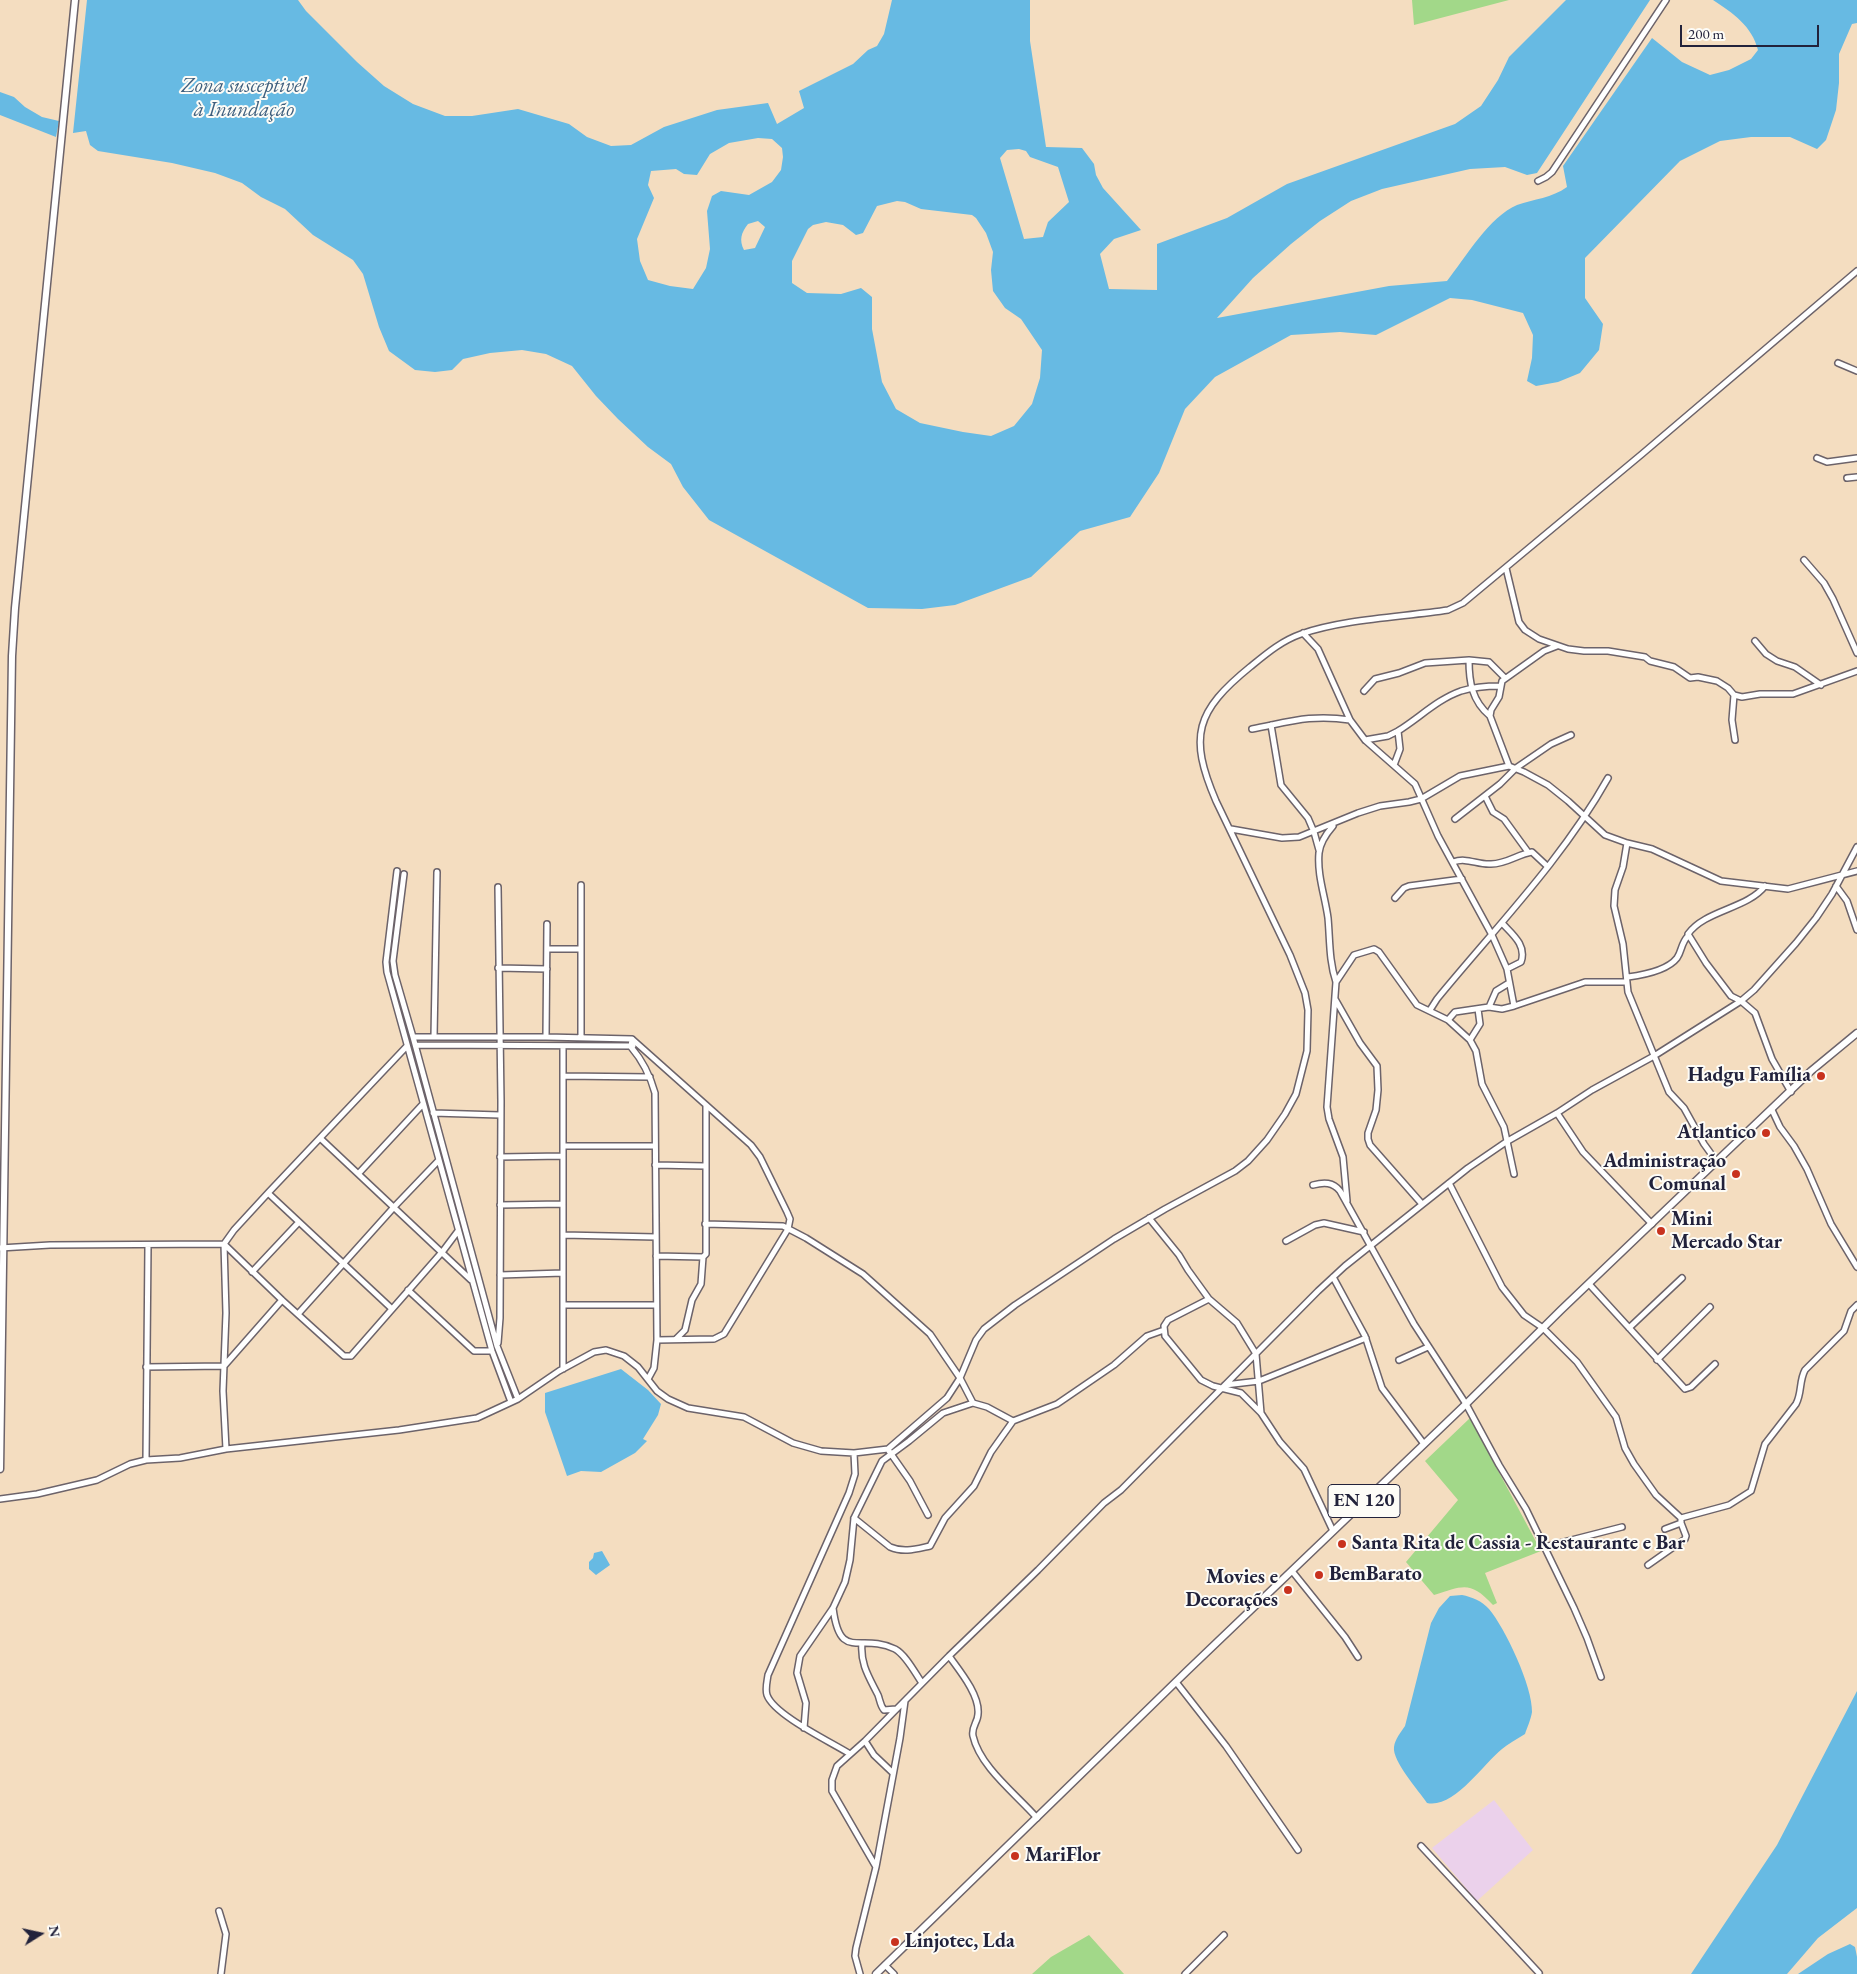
<!DOCTYPE html>
<html>
<head>
<meta charset="utf-8">
<style>
	body { margin:0 }
	#map { position:relative; width:1857px; height:1974px; overflow:hidden; background:#f4ddc0; font-family:"EB Garamond",serif }
	canvas { display:block }
	.north { position:absolute; left:15px; top:1909px; width:50px; height:50px; -webkit-text-stroke:4px #fdfcf7; paint-order:stroke; rotate:80deg; font-size:14px; font-weight:700; line-height:20px; text-align:center; color:#22223b }
	.north::after { content:''; display:block; margin:auto; width:18px; height:22px; background:#22223b; clip-path:polygon(50% 0,100% 100%,50% 72%,0 100%) }
	.scale { position:absolute; left:1680px; top:25px; width:139px; height:22px; box-sizing:border-box; border:2px solid #22223b; border-top:0; padding-left:6px; font-size:15px; line-height:18px; white-space:nowrap; color:#22223b; -webkit-text-stroke:4px #fdfcf7; paint-order:stroke }
</style>
</head>
<body>
<div id="map">
<canvas width="1857" height="1974"></canvas>
<div class="north">N</div>
<div class="scale">200 m</div>
</div>
<script>
const context = document.querySelector('canvas').getContext('2d');
context.lineJoin = 'round';
function fill(path, color) { context.fillStyle = color; context.fill(path, 'evenodd'); }
function strokePath(path, color, width, dash) { context.strokeStyle = color; context.lineWidth = width; context.lineCap = dash ? 'butt' : 'round'; context.setLineDash(dash || []); context.stroke(path); }
function label(font, color, halo, rows, align = 'center') {
  context.font = font + ' "EB Garamond",serif'; context.lineWidth = 4; context.setLineDash([]); context.textBaseline = 'middle'; context.strokeStyle = halo; context.fillStyle = color; for (const [text, x, y, turn = 0] of rows) {
    context.save(); context.translate(x, y); context.rotate((+turn || 0) * Math.PI / 180); context.textAlign = isNaN(turn) ? turn : align; if (halo) context.strokeText(text, 0, 0); context.fillText(text, 0, 0); context.restore();
  }
}
const built = new Path2D(`
	M1494,1800L1533,1850L1477,1901L1432,1848Z`);
const green = new Path2D(`
	M1412,0H1509L1414,25Z
	M1470,1418L1541,1551L1485,1573L1497,1603L1493,1605C1470,1580 1463,1586 1434,1595L1406,1562L1458,1500L1425,1461Z
	M1089,1935L1124,1974H1032L1051,1957Z`);
const water = new Path2D(`
	M87,0H298L306,11L357,62L384,86L413,104L445,116H472L518,109L569,124L587,137L611,146L631,145L664,127L717,110L768,103L777,124L804,108L799,91L853,64L868,50L877,46L884,34L892,0H1030V41L1046,147L1082,148L1094,164L1096,175L1103,188L1141,230L1114,239L1100,254L1109,289L1157,290V244L1227,218L1287,184L1455,124L1481,106L1498,80L1509,57L1566,0H1650L1537,173L1527,175L1505,167L1470,169L1382,189L1351,201L1320,221L1291,244L1253,278L1217,318L1389,286L1447,281C1465,258 1490,216 1517,205C1534,199 1552,198 1567,187L1563,166L1652,38L1682,62L1710,75L1729,70L1751,59L1758,50C1752,26 1733,13 1713,0H1857V23L1852,24L1839,54V83L1836,110L1826,140L1817,149L1790,137H1751L1720,141L1680,161L1585,258V298L1603,324L1599,350L1580,373L1558,382L1536,386L1527,381L1532,358L1533,335L1523,313L1472,300L1450,298L1376,335L1340,332L1291,335L1215,377L1185,409L1159,473L1130,517L1080,531L1031,577L955,605L922,609L868,608L709,520L683,487L671,464L648,447L618,419L596,396L572,366L546,354L522,350L490,353L463,359L452,370L435,372L415,370L389,351L379,327L363,274L353,260L313,235L285,209L261,197L242,183L215,173L172,163L98,151L90,145L86,131L73,133ZM758,138L772,139L782,148L783,157L781,170L772,182L749,195L721,191L712,196L707,211L710,249L706,268L693,289L670,286L648,280L640,261L637,239L654,198L648,185L651,171L676,169L684,174L697,175L710,154L729,143ZM1019,149L1026,151L1030,157L1058,167L1069,202L1048,222L1043,237L1024,239L1000,158L1007,150ZM897,201L905,202L921,209L972,215L976,218L986,233L993,252L991,270L993,291L1005,308L1021,319L1042,350L1040,378L1032,404L1014,426L991,436L963,432L920,423L896,409L882,382L872,329V297L861,288L841,294L807,293L792,283V261L808,229L813,225L826,222L843,225L856,235L863,233L877,206ZM758,221L765,227L755,248L744,250C739,240 741,233 748,224Z
	M0,92L14,97L25,107L42,117L59,121L56,137L0,115Z
	M621,1369L648,1390L661,1404L658,1415L643,1439L647,1441L635,1453L601,1472L581,1471L567,1476L545,1412V1393Z
	M602,1551L610,1565L596,1575L589,1569V1562L593,1558L594,1553Z
	M1462,1595C1472,1597 1482,1601 1489,1609C1505,1628 1533,1687 1532,1712C1531,1719 1527,1728 1525,1734C1517,1739 1508,1744 1502,1749C1483,1764 1454,1809 1427,1803C1419,1791 1392,1761 1394,1747C1395,1739 1401,1732 1405,1726L1431,1623L1439,1608L1450,1596Z
	M1857,1691V1908L1818,1938L1787,1974H1691L1777,1845Z
	M1850,1944L1855,1947L1857,1957V1974H1798L1828,1954Z`);
const minor = new Path2D(`
	M1538,181L1546,177L1552,172L1666,0
	M1838,363L1857,371
	M1817,458L1827,462L1857,458
	M1847,478L1857,477
	M1804,560L1824,583L1833,599L1857,653
	M1506,568L1519,622L1525,630L1539,639L1568,649L1584,651H1608L1645,657L1650,661L1674,667L1690,678L1698,677L1717,681L1728,688L1734,695L1742,697L1760,694H1793L1857,671
	M1303,633L1318,649L1350,720L1365,740L1415,784L1438,836L1492,935L1507,969L1514,1006
	M1755,641L1766,654L1777,661L1795,667L1821,685
	M1469,660C1469,682 1472,701 1490,716
	M1364,691L1375,679L1399,673L1425,663L1469,660L1489,662L1505,678
	M1734,695L1732,720L1735,740
	M1271,725L1281,785L1308,818L1314,832L1319,850
	M1252,729C1289,722 1311,714 1350,720
	M1365,740L1388,736L1398,731
	M1394,765L1400,749L1398,731C1419,718 1438,699 1461,691C1474,687 1487,686 1500,686
	M1509,766L1490,716L1491,710L1499,697L1502,681L1544,651L1557,646
	M1485,796L1493,812L1504,819L1528,852
	M1455,819L1500,784L1516,768L1551,744L1571,735
	M1333,826C1326,834 1320,843 1319,853C1317,875 1325,896 1328,918C1330,940 1329,961 1336,982L1327,1107L1329,1119L1343,1157L1347,1201
	M1231,829L1282,838L1299,837L1358,813L1380,806L1409,802L1421,799L1460,776L1509,766L1524,772L1548,785L1568,801L1605,835L1627,843L1652,849L1721,881L1788,889L1857,871
	M1627,843L1623,867L1615,890L1614,906L1623,944L1628,992L1669,1092L1684,1108L1704,1144L1717,1162
	M1453,862C1467,857 1477,865 1491,864C1507,864 1518,854 1532,852L1547,866
	M397,871L386,962L387,972L492,1351L511,1402
	M404,874L393,961L395,975L413,1037L497,1346L518,1399
	M1765,886C1747,909 1705,910 1688,934L1706,963L1731,996L1741,1001L1755,1013L1772,1059L1791,1092
	M1836,886L1847,901L1857,930
	M498,887L501,1101L500,1318L498,1343
	M1395,898L1404,888L1409,886L1462,879
	M1502,923C1512,934 1527,945 1521,962L1507,969
	M547,949H581
	M498,968L547,969
	M1628,977C1643,975 1667,971 1677,958C1682,951 1681,943 1688,936
	M1336,982L1354,955L1374,949L1379,952L1417,1005L1448,1020L1470,1040L1476,1051L1482,1084L1504,1127L1514,1174
	M1335,999L1360,1043L1377,1066L1378,1090L1376,1110L1368,1133V1139L1370,1145L1422,1204
	M1489,1007L1496,991L1509,983
	M1430,1010L1437,999C1496,927 1562,860 1608,778
	M1448,1020L1455,1012L1489,1007L1502,1009L1514,1006L1585,982H1627
	M413,1037H546L632,1039L751,1145L760,1157L787,1212L790,1219L788,1229L724,1334L714,1339L657,1340
	M434,1037L437,872
	M546,1037L547,924
	M581,1038V885
	M632,1039L631,1047C643,1061 650,1075 655,1093L657,1340L654,1368L648,1379
	M1470,1040L1480,1024L1478,1009
	M416,1045L633,1046
	M563,1047V1369
	M563,1076L650,1077
	M1772,1110L1780,1127L1794,1146L1807,1169L1831,1224L1857,1267
	M433,1113L500,1115
	M1557,1113L1583,1152L1652,1224
	M320,1138L471,1280
	M563,1146H655
	M500,1157L563,1156
	M655,1165L705,1166
	M359,1173L423,1104
	M1449,1183L1502,1287L1524,1315L1543,1328L1577,1362L1616,1417L1625,1448L1634,1464L1656,1495L1681,1518L1729,1505L1751,1491L1765,1444L1796,1404C1802,1393 1799,1381 1805,1370L1844,1331L1851,1311L1857,1305
	M1313,1185C1324,1182 1333,1182 1340,1191L1414,1324L1466,1404L1499,1465L1526,1509L1574,1608L1587,1638L1601,1677
	M268,1193L391,1308
	M500,1205L563,1204
	M1149,1218L1179,1255L1188,1270L1209,1299L1237,1323L1256,1354L1261,1413
	M705,1224L783,1226L806,1238L863,1274L930,1334L960,1378L973,1403
	M563,1235L656,1237
	M1286,1241L1315,1225L1324,1223L1364,1232
	M0,1248L50,1245L224,1244L282,1300L344,1356H351L443,1251L458,1231
	M656,1256L703,1257L706,1254V1105
	M252,1272L299,1222
	M500,1275L563,1273
	M1333,1277L1365,1336L1382,1388L1424,1444
	M1589,1284L1685,1389L1691,1387L1715,1364
	M408,1290L474,1351H492
	M1209,1299L1168,1320L1164,1326L1165,1336L1201,1380L1213,1386L1241,1393L1261,1413L1280,1442L1304,1469L1333,1531
	M563,1305H656
	M298,1314L395,1206L439,1160
	M1629,1328L1682,1278
	M676,1339L685,1330L692,1300L701,1284L703,1257
	M1399,1360L1428,1347
	M1657,1360L1710,1307
	M146,1367L224,1366L282,1300
	M1225,1385L1259,1381L1366,1338
	M226,1449L223,1391L226,1313L224,1244L234,1230L268,1193L407,1046
	M889,1451L910,1481L928,1515
	M146,1460L148,1246
	M0,1499L37,1494L97,1480L130,1464L146,1460L180,1458L226,1449L399,1430L477,1418L518,1399L559,1371L594,1352L606,1350L624,1356L638,1367L657,1391L668,1399L688,1408L744,1417L793,1443L821,1451L854,1453L888,1449L947,1398L960,1378L976,1340L984,1329L1015,1305L1114,1239L1165,1209L1235,1171L1248,1161L1267,1140L1285,1114L1296,1094L1307,1051L1308,1010L1305,993L1290,955L1216,801C1188,736 1196,711 1250,667C1266,654 1281,641 1301,634C1344,619 1402,617 1448,610L1463,603L1642,454L1857,271
	M854,1518L890,1547C904,1553 916,1549 930,1546L945,1518L974,1486L991,1452L1013,1421L1057,1404L1114,1365L1147,1336L1164,1330
	M1665,1529L1681,1523
	M1544,1547L1622,1527
	M1648,1565L1685,1539L1686,1536L1681,1523V1518
	M1292,1571L1345,1637L1358,1657
	M833,1608C840,1663 860,1632 895,1649C906,1655 915,1673 922,1683
	M862,1643C860,1664 869,1677 878,1695C880,1700 880,1705 884,1710L896,1709
	M949,1656C959,1670 980,1695 978,1714C978,1722 971,1727 973,1736C980,1767 1016,1794 1037,1818
	M1176,1682L1226,1746L1298,1850
	M804,1728L806,1703L797,1673L800,1656L833,1608L845,1582L850,1560L854,1518L882,1461L909,1441L943,1413L973,1403L987,1407L1013,1421
	M865,1741L874,1755L893,1773
	M850,1754C831,1742 774,1715 767,1695C765,1689 767,1682 768,1675L849,1493L855,1474L854,1453
	M1421,1846L1539,1973
	M876,1867L900,1738L905,1701
	M219,1911L226,1934L221,1974
	M885,1965L894,1974
	M860,1974L855,1956L856,1948L876,1867L832,1791V1780L837,1766L865,1741L949,1656L1038,1570L1104,1503L1121,1490L1318,1291L1345,1266L1468,1168L1506,1142L1557,1113L1592,1090L1654,1056L1741,1001L1754,990L1796,943L1816,918L1832,894L1857,847
	M1185,1974L1224,1935`);
const major = new Path2D(`
	M0,1469L12,656L15,608L75,0
	M876,1974L1187,1671L1466,1404L1561,1310L1811,1071L1857,1033`);
const markers = [
	[1821,1076,5,"#c8321e"],
	[1766,1133,5,"#c8321e"],
	[1736,1174,5,"#c8321e"],
	[1661,1231,5,"#c8321e"],
	[1342,1544,5,"#c8321e"],
	[1319,1575,5,"#c8321e"],
	[1288,1590,5,"#c8321e"],
	[1015,1856,5,"#c8321e"],
	[895,1942,5,"#c8321e"]
];
const shields = [
	[1364,1501,72]
];
const shieldNames = [
	["EN 120",1364,1501]
];
const poiNames = [
	["Hadgu Família",1811,1076,"right"],
	["Atlantico",1756,1133,"right"],
	["Administração",1726,1162,"right"],
	["Comunal",1726,1185,"right"],
	["Mini",1671,1220],
	["Mercado Star",1671,1243],
	["Santa Rita de Cassia - Restaurante e Bar",1352,1544],
	["BemBarato",1329,1575],
	["Movies e",1278,1578,"right"],
	["Decorações",1278,1601,"right"],
	["MariFlor",1025,1856],
	["Linjotec, Lda",905,1942]
];
const waterNames = [
	["Zona susceptivél",244,86],
	["à Inundação",244,110]
];
fill(built, '#ebd1eb');
fill(green, '#a2d889');
fill(water, '#67bae3');
strokePath(minor, '#6c636a', 8);
strokePath(major, '#6c636a', 9);
strokePath(minor, '#fff', 5);
strokePath(major, '#fff', 6);
for (const [x, y, r, color] of markers) { const dot = new Path2D(); dot.arc(x, y, r, 0, 2 * Math.PI); context.fillStyle = color; context.fill(dot); strokePath(dot, '#fdfcf7', 2); }
for (const [x, y, w] of shields) { const box = new Path2D(); box.roundRect(x - w / 2, y - 16.5, w, 33, 4); context.fillStyle = '#fdfcf7'; context.fill(box); strokePath(box, '#22223b', 1); }
label('bold 19px', '#22223b', null, shieldNames);
label('bold 20px', '#22223b', '#fdfcf7', poiNames, 'left');
label('italic 21px', '#3e5f7e', '#fdfcf7', waterNames);
</script>
</body>
</html>
